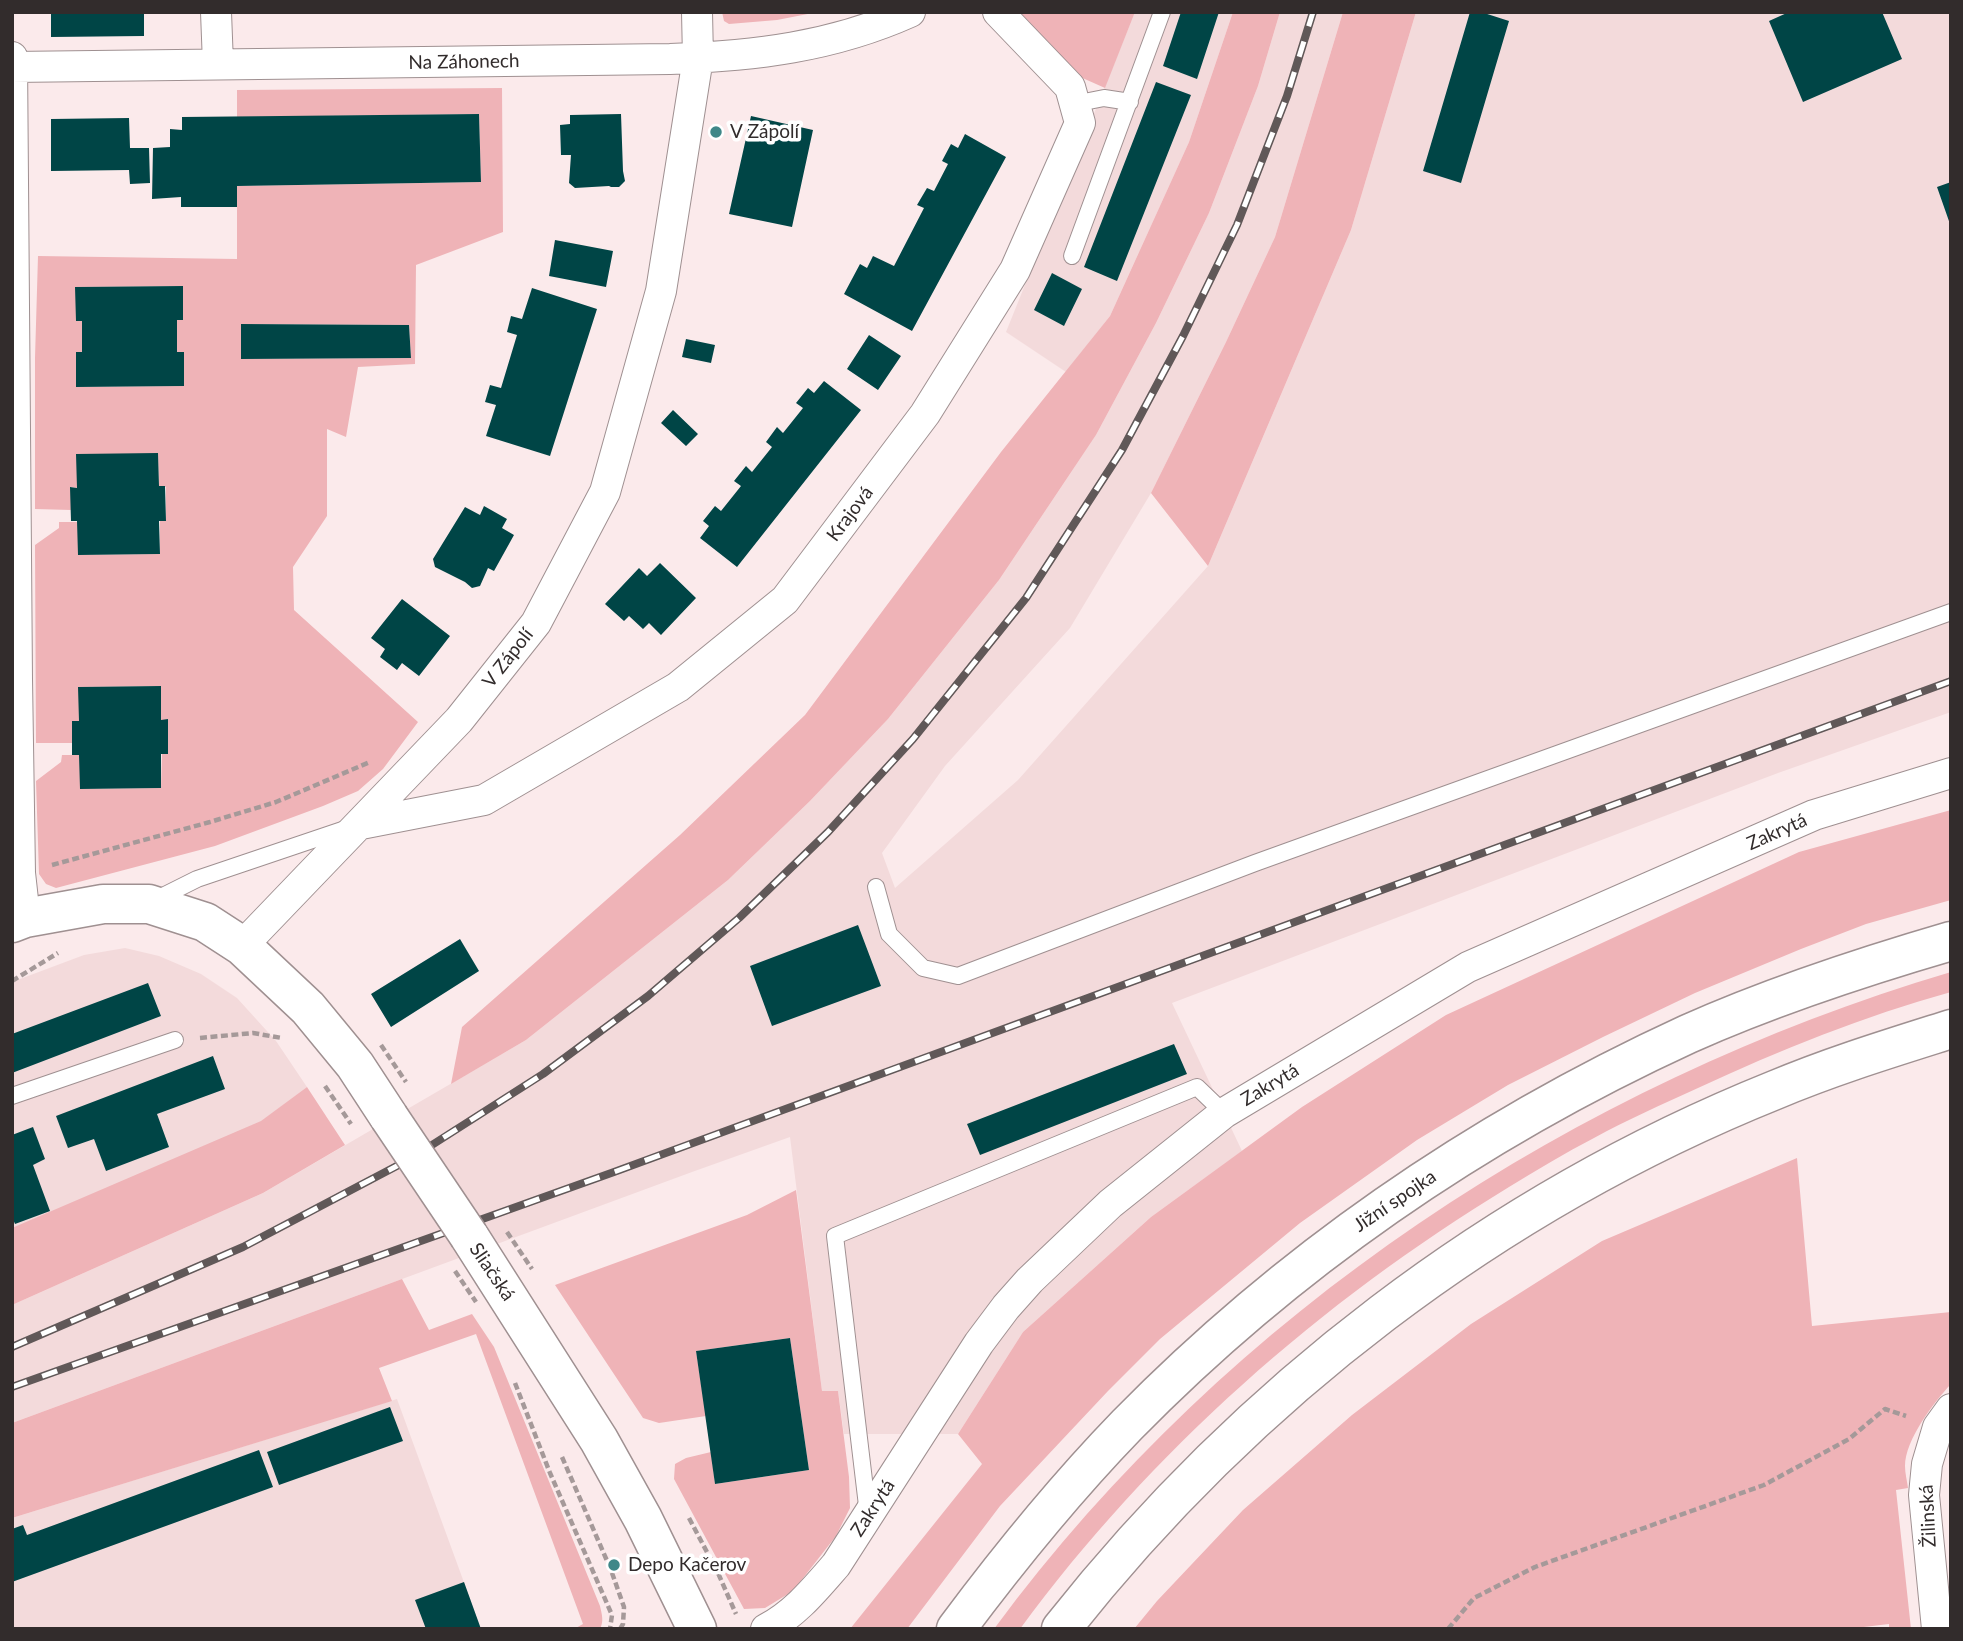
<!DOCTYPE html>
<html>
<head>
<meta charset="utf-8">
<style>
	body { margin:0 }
	#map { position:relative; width:1963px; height:1641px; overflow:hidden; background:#fbeaeb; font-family:Lato,sans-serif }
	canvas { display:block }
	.frame { position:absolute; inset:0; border:14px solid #322c2c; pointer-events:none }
</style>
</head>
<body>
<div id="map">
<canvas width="1963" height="1641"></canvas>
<div class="frame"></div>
</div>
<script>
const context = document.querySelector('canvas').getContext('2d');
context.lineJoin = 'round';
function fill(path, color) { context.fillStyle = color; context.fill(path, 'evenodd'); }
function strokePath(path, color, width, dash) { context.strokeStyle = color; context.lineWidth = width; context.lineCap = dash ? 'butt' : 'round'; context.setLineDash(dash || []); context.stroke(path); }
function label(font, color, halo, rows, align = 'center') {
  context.font = font + ' Lato,sans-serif'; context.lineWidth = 7; context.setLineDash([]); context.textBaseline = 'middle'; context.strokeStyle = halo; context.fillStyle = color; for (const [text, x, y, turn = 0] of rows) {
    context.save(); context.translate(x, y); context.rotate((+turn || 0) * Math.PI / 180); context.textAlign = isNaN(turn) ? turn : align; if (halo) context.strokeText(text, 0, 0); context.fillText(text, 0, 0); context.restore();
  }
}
const built = new Path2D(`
	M1135,12H1233L1189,142L1110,316L1066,372L1006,332Z
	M1280,12H1343L1275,237L1226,342L1151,493L1070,628L945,766L882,853L895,888L1018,780L1208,566L1351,230L1416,12H1951V712L1778,773L1172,1003L1242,1151L1151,1217L1023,1332L958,1434H844L838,1391H822L790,1137L692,1172L12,1423V1305L263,1193L526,1040L728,880L810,801L888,719L999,580L1096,435L1156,323L1209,213L1258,86Z
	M125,948L159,956L201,974L237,998L276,1041L307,1087L262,1121L12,1232V982L84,955Z
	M397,1399L481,1629H12V1518Z`);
const green = new Path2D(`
	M722,12H818L777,20L729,24L724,21Z
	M1017,12H1135L1105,88L1078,76Z
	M1233,12H1280L1258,86L1209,213L1156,323L1096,435L999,580L888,719L810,801L728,880L526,1040L451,1084L462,1027L680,835L805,715L1001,452L1110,316L1189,142Z
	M1343,12H1416L1351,230L1208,566L1151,493L1226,342L1275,237Z
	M502,88L503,232L416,265L415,364L358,367L346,437L327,429V516L293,567L294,610L418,722L383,769L358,791L323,806L215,846L56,888L46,884L39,874L36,781L61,762L62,755H80V789L161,788L162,754H168V720H161V686L80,687L79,721H73V743H36L35,545L59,528V522H78V555L160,554V521L166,520V487L159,486L158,454L77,455V488L71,487V510L35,509V358L38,256L237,259V186L481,182L479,114L237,117V90ZM183,286V320H177V352H184V386L76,387V352H82V321L76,320V287ZM241,324L409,325L411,358L242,359Z
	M1951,810V900L1866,924L1801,949L1695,993L1603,1037L1508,1085L1417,1140L1300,1223L1160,1339L1108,1391L1000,1506L907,1629H850L982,1464L958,1434L1023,1332L1151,1217L1302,1107L1446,1015L1799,852Z
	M1951,972V992C1864,1016 1780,1050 1698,1088C1663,1104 1627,1120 1594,1138C1565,1153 1537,1170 1509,1187C1320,1302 1151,1451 1020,1629H994C1229,1311 1574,1084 1951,972Z
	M307,1087L345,1145L263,1193L12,1305V1228L261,1121Z
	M1797,1158L1812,1326L1951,1312V1384C1934,1402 1905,1440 1905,1466C1905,1473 1907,1481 1908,1488L1896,1490L1911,1629H1889V1624L1847,1629H1134L1157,1601L1243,1510L1352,1415L1471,1324L1602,1241Z
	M796,1190L822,1391H838L849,1477L850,1508L836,1536L793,1591L765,1608L744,1609L674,1479L675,1464L686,1458L711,1452L715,1484L809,1470L790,1338L696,1351L706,1416L659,1423L643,1418L555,1285L747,1215Z
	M402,1279L429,1330L472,1314L494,1347L600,1606C602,1615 604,1621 600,1629H574L583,1624L476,1334L379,1368L392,1401L12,1518V1423Z`);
const building = new Path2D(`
	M51,12H144V36L51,37Z
	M1181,12H1219L1197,79L1163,66Z
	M1470,12H1481L1509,21L1461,183L1423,171Z
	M1789,12H1882L1902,59L1803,102L1769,21Z
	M1156,82L1191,95L1117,281L1084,267Z
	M479,114L481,182L237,186V207H181V197L152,199L153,148L170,147V129L182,130V117Z
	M621,114L623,171L625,181L619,187H611L609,186L575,188L569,183L571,155H561L560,125L570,124V115Z
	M751,116L813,130L792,227L729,214Z
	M129,118L130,148H149L150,183L130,184L129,170L51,171V119Z
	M965,134L1006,157L912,331L844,294L860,264L867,268L873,256L894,266L924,208L917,205L927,188L934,191L948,164L942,161L951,144L958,148Z
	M1951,182V224H1950L1937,187Z
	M555,240L613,251L606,287L549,276Z
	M1052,273L1082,289L1064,326L1034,310Z
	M183,286V320H177V352H184V386L76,387V352H82V321H76L75,287Z
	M532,288L597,309L550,456L486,436L496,405L485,402L490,385L501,388L517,335L507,332L511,316L522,319Z
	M241,324L409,325L411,358L241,359Z
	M869,335L901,356L878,390L847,369Z
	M686,339L715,345L711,363L682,357Z
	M824,381L861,410L737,567L700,538L709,526L703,521L715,506L721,511L741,486L734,481L746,466L752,472L772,447L766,442L777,427L783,433L803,408L796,403L808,388L814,393Z
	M673,410L698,434L686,446L661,423Z
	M158,453L159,486H165L166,521H159L160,554L78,555L77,521H71L70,487L77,488L76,454Z
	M484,506L507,519L502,528L514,535L494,571L488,568L480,586L472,588L465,582L435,567L433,559L465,507L480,515Z
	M660,563L696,598L661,635L649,623L643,629L629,616L624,621L605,604L639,568L647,576Z
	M402,599L450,636L419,676L402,663L397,670L380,657L385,649L371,638Z
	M161,686V720L168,719V754H161V788L80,789L79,755H72V721H79L78,687Z
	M858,925L881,986L772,1026L750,966Z
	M460,939L479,971L391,1027L371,994Z
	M148,983L161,1016L12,1073V1034Z
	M1174,1044L1187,1074L980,1155L967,1124Z
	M213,1056L225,1089L157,1114L169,1147L106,1171L94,1139L68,1148L56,1116Z
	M33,1127L45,1159L33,1165L50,1211L15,1224L12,1217V1135Z
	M790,1338L809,1470L715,1484L696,1351Z
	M390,1407L403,1441L279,1485L267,1452Z
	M259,1450L273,1487L12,1582V1529L23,1525L27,1535Z
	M464,1582L481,1629H426L415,1600Z`);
const path = new Path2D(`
	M52,865L210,822L276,802L370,762
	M12,981L58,953
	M200,1038L253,1033L282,1038
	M515,1383L550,1473L612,1615L610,1629
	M562,1457L611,1570L624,1607L623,1624L620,1629
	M689,1518L718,1573L736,1614
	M1448,1629L1474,1598L1535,1567L1764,1485L1849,1439L1885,1409L1906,1416`);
const lane = new Path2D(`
	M1074,104L1104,98L1130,102
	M1072,256L1162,12
	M876,887L889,934L923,968L958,976L1255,863L1951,612
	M153,901L197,879L348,828
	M12,1096L175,1040
	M868,1514L835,1236L1197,1087L1224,1113`);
const street = new Path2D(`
	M216,12L218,64
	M12,57L17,679L20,873L25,918
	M12,67L670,59C754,56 832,47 910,12
	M361,824L484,800L678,687L785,600L925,414L1015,270L1080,123L1070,87L998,12
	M242,946L459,720L536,623L605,492L661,291L698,58L697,12
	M766,1629C795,1614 815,1589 836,1565L979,1343L1006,1307L1030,1280L1110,1204L1224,1113L1468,967L1814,815L1951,773
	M1937,1629L1924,1495L1927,1464L1938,1427L1951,1409`);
const secondary = new Path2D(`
	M12,923L25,918L103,904H149L205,922L242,946L308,1008L355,1065L389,1117
	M469,1236L599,1440L643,1519L697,1629`);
const highway = new Path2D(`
	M956,1629C1009,1558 1065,1489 1127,1425C1288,1261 1479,1130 1688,1034C1773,996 1862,967 1951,941
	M1061,1629C1248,1392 1494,1203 1775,1090C1832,1066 1891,1048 1951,1029`);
const rail = new Path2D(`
	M12,1347L243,1247L410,1159L543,1074L648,996L739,918L828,832L913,739L1026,598L1122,450L1183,336L1237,225L1287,96L1313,12
	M12,1387L614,1172L1951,681`);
const pathBridge = new Path2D(`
	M381,1045L406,1082
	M325,1086L351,1124
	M507,1232L532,1269
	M455,1271L476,1302`);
const secondaryBridge = new Path2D(`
	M389,1117L469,1236`);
const markers = [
	[716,132,7,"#3f8788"],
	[614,1565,7,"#3f8788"]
];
const streetNames = [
	["Na Záhonech",464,62,-1],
	["Krajová",850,514,-53],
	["V Zápolí",508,658,-52],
	["Zakrytá",1777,832,-24],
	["Zakrytá",1270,1085,-31],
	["Jižní spojka",1395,1201,-34],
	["Sliačská",492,1272,56],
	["Zakrytá",873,1508,-57],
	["Žilinská",1928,1516,-93]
];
const poiNames = [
	["V Zápolí",730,132],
	["Depo Kačerov",628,1565]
];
fill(built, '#f3dadb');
fill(green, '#efb3b7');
fill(building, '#004546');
strokePath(lane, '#9f9091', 18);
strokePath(street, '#9f9091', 32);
strokePath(secondary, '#9f9091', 41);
strokePath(highway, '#9f9091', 41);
strokePath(path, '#a59999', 4.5, [7, 3.5]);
strokePath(lane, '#fff', 16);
strokePath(street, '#fff', 30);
strokePath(secondary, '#fff', 38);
strokePath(highway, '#fff', 38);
strokePath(rail, '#605858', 8);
strokePath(rail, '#fff', 5, [16]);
strokePath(secondaryBridge, '#9f9091', 41, []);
strokePath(pathBridge, '#a59999', 4.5, [7, 3.5]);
strokePath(secondaryBridge, '#fff', 38);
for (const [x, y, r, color] of markers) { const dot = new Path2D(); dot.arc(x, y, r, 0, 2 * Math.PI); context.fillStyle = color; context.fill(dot); strokePath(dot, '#fff', 2.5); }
label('19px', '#322c2c', '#fff', streetNames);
label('19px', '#322c2c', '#fff', poiNames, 'left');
</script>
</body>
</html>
